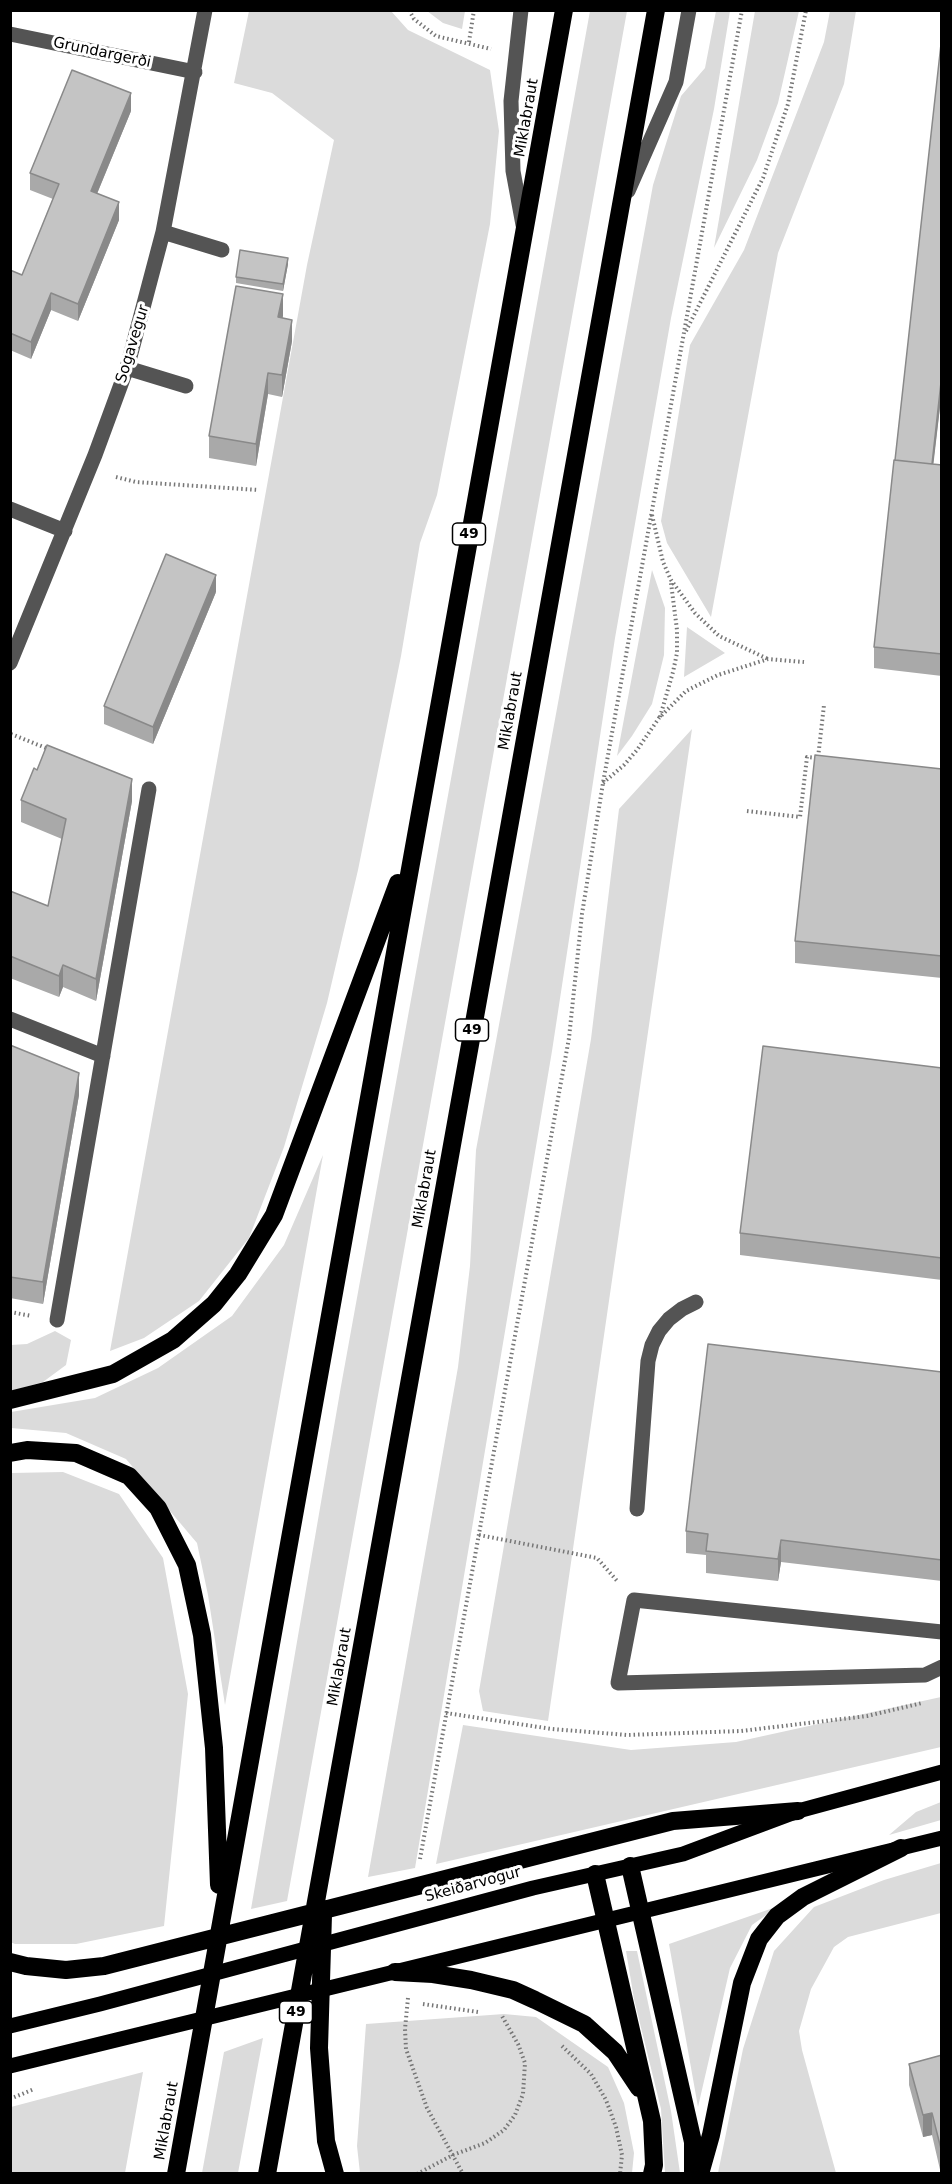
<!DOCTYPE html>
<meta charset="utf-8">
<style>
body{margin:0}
#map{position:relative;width:952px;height:2184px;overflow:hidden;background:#fff;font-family:"DejaVu Sans",sans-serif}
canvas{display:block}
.frame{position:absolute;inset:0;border:12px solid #000;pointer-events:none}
</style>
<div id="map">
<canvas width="952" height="2184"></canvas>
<div class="frame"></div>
</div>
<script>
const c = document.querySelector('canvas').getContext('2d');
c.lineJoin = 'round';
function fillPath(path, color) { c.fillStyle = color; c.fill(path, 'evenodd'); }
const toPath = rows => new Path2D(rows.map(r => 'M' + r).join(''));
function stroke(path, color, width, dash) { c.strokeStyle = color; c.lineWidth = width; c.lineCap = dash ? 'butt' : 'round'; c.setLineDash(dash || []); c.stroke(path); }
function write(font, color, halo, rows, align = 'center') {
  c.font = font + ' "DejaVu Sans",sans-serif'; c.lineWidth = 6; c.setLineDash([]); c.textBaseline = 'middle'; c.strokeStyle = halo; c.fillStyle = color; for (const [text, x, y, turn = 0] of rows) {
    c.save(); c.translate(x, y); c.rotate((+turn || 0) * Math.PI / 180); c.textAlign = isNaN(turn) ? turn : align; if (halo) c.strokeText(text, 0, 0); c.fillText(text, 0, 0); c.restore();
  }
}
fillPath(toPath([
 [249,11,391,11,408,30,490,70,499,131,490,224,437,495,420,543,401,656,358,870,327,1003,284,1147,249,1238,199,1301,144,1338,110,1351,307,265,334,140,272,93,234,83],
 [427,11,465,11,462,29,443,23],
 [590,11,627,11,287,1901,251,1909,341,1386],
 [716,11,730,11,714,109,671,318,615,638,552,1051,415,1868,368,1877,458,1367,470,1266,476,1150,653,185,681,96,705,68],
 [755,11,799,11,778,103,757,160,714,248],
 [830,11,856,11,844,84,778,253,711,617,667,543,661,521,690,345,744,250,824,42],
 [652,570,665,608,664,655,652,704,632,736,617,756],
 [687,627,725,653,684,677],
 [692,729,548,1721,483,1711,479,1691,591,1039,619,809],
 [323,1155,225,1705,208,1595,197,1543,126,1459,66,1433,11,1428,11,1412,95,1398,158,1368,232,1316,284,1245],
 [55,1331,71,1340,66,1365,43,1382,11,1391,11,1345,27,1344],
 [63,1472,119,1494,163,1558,188,1694,164,1926,76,1944,15,1944,10,1942,11,1473],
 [941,1697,941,1747,436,1864,463,1725,631,1750,736,1742],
 [941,1802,941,1820,889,1835,916,1812],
 [941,1863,941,1913,848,1937,834,1947,811,1989,799,2031,802,2050,836,2173,718,2173,743,2049,774,1951,814,1907,884,1880],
 [779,1906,752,1925,730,1968,698,2107,669,1944],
 [626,1951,637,1951,671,2111,680,2173,665,2173,661,2109,634,1999],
 [504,2014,536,2017,608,2067,624,2103,634,2153,632,2173,360,2173,357,2146,366,2024],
 [263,2038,238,2173,202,2173,224,2052],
 [143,2072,125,2173,11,2173,11,2107]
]), '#dbdbdb');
stroke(toPath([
 [409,10,414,19,436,36,491,49],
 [469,42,474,10],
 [686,331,763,178,788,104,806,10],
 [116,477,136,482,259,490],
 [652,515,663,562,671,580,695,613,719,636,768,659],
 [660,717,673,672,677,653,677,630,671,583],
 [11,734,51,750],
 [603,783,624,765,637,750,659,718,686,691,718,675,768,659,804,662],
 [747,811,800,817,807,757,818,758,824,705],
 [10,1312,32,1316],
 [479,1535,597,1558,618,1582],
 [446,1713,552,1729,627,1735,741,1731,867,1716,922,1703],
 [420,1859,569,1038,582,914,603,783,742,10],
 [408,1998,405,2029,406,2049,427,2108,463,2174],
 [423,2004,478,2012],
 [562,2046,591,2074,606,2100,616,2127,622,2155,620,2174],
 [10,2099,34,2089],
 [417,2174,453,2155,485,2143,504,2130,515,2115,523,2094,525,2063,518,2044,502,2016]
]), '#767676', 4, [1.5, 3]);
stroke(toPath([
 [521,10,511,101,513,171,523,225],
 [10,34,195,72],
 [628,191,676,82,689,10],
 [163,232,222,250],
 [127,368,186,386],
 [10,509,65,531],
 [10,663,95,455,127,368,163,232,205,10],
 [10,1019,103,1056],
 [57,1320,149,789],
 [637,1509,648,1361,652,1345,659,1331,669,1319,682,1309,696,1302],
 [942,1632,634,1600,618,1683,925,1675,942,1667]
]), '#545454', 15);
stroke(toPath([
 [10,2026,100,2004,533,1888,683,1854,798,1811,942,1772],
 [10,2066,942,1838]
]), '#000', 15);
stroke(toPath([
 [10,1400,113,1374,173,1340,214,1304,238,1274,274,1215,398,883],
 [10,1453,27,1450,76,1453,129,1476,158,1508,187,1565,202,1635,214,1748,219,1885],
 [630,1866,693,2142,693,2174],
 [595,1874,652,2121,654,2165,652,2174],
 [323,1915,319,2048,326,2141,335,2174],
 [10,1962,26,1966,66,1970,104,1966,673,1821,798,1811],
 [395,1972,433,1974,471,1980,513,1990,535,2000,584,2024,615,2052,639,2088],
 [176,2174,564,10],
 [267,2174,656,10],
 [700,2174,711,2135,742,1983,759,1939,777,1916,803,1897,901,1848]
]), '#000', 18);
fillPath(toPath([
 [942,45,942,390,933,464,942,465,942,676,874,668,874,647],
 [131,111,97,194,119,220,78,321,51,310,31,359,10,350,10,270,22,275,53,199,30,190,30,173],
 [288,264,283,291,236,283,236,277],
 [283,316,282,318,292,341,282,397,268,394,256,466,209,458,209,436],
 [216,592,153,744,104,724,104,706],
 [942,769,942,978,795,963,795,941],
 [21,800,132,801,96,1001,63,987,59,997,10,978,10,891,48,906,62,839,21,822],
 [10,1045,79,1095,43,1304,10,1298],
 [942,1068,942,1280,740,1255,740,1233],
 [942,1372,942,1581,781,1562,778,1581,706,1573,706,1555,686,1553,686,1531],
 [942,2055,942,2174,941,2174,932,2135,923,2137,909,2085,909,2064]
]), '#a9a9a9');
fillPath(toPath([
 [131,93,131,111,91,208,91,191],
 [119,202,119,220,78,321,78,304],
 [288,258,288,264,283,291,283,284],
 [51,293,51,310,31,359,31,342],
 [283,294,283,316,278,339,278,317],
 [292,320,292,341,282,397,282,375],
 [268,373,268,394,256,466,256,444],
 [942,373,942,390,931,485,931,468],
 [216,575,216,592,153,744,153,727],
 [132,779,132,801,96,1001,96,979],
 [63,965,63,987,59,997,59,976],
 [79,1073,79,1095,43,1304,43,1282],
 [781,1540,781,1562,778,1581,778,1559],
 [932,2113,932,2135,923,2137,923,2115]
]), '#898989');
const building = toPath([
 [941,44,942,45,942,373,932,464,895,460,941,44],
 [72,70,131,93,91,191,119,202,78,304,51,293,31,342,10,333,10,270,22,275,59,184,30,173,72,70],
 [240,250,288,258,283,284,236,277,240,250],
 [236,286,283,294,278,317,292,320,282,375,268,373,256,444,209,436,236,286],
 [894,460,942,465,942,654,874,647,894,460],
 [166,554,216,575,153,727,104,706,166,554],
 [47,745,132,779,96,979,63,965,59,976,10,956,10,891,48,906,66,819,21,800,34,768,37,770,47,745],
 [815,755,942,769,942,956,795,941,815,755],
 [10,1045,79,1073,43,1282,10,1277,10,1045],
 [763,1046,942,1068,942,1258,740,1233,763,1046],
 [708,1344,942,1372,942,1560,781,1540,778,1559,706,1551,708,1534,686,1531,708,1344],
 [942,2055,942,2153,932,2113,923,2115,909,2064,942,2055]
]);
fillPath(building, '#c4c4c4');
stroke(building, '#898989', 1.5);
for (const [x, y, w] of [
 [469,534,33],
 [472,1030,33],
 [296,2012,33]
]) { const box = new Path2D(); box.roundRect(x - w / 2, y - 11, w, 22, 4.5); c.fillStyle = '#fff'; c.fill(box); stroke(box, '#000', 1.5); }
write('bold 14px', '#000', null, [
 ["49",469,534],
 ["49",472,1030],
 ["49",296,2012]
]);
write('15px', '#000', '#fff', [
 ["Grundargerði",102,53,12],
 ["Miklabraut",527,118,-80],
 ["Sogavegur",133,344,-73],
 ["Miklabraut",511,711,-80],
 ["Miklabraut",425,1189,-80],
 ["Miklabraut",340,1667,-80],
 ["Skeiðarvogur",473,1885,-15],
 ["Miklabraut",167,2121,-80]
]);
</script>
